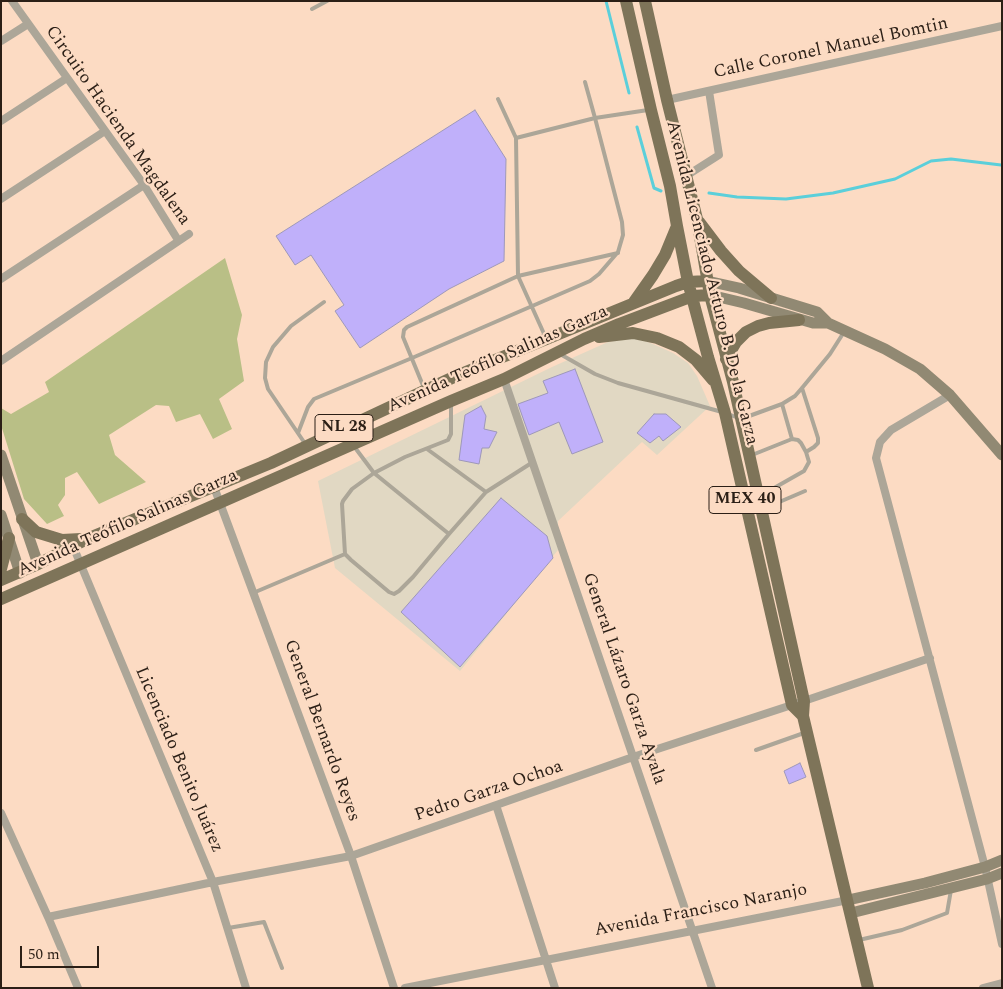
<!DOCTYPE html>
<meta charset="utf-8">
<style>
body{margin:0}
#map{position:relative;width:1003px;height:989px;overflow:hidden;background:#fcdbc3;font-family:Spectral,serif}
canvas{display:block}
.frame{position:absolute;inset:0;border:2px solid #2b1f16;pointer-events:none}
.scale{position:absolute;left:20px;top:946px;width:79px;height:22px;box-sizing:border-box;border:2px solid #2b1f16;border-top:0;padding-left:6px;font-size:15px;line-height:18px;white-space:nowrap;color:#2b1f16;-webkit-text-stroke:4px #fcdbc3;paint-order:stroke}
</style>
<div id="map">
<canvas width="1003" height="989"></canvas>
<div class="frame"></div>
<div class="scale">50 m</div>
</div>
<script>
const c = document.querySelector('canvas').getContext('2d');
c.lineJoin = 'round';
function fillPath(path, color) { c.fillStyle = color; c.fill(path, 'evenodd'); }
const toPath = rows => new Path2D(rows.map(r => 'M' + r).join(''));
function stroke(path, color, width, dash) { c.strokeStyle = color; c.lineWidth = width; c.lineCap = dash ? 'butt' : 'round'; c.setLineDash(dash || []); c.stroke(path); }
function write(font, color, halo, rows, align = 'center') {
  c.font = font + ' Spectral,serif'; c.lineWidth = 4.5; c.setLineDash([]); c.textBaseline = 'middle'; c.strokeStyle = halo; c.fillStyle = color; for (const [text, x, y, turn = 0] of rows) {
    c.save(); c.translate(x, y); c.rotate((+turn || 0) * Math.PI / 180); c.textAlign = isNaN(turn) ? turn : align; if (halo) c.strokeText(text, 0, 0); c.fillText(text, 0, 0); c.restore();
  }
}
fillPath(toPath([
 [635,337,653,344,673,353,688,363,697,376,710,406,657,455,642,442,558,521,558,550,460,671,335,568,318,481,552,367,608,342]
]), '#e1d8c3');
fillPath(toPath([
 [225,258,242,315,237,339,244,381,219,399,232,429,213,439,200,414,176,422,169,406,156,405,109,435,115,455,146,482,99,504,77,472,65,478,65,495,58,505,64,516,47,524,24,499,1,425,1,408,11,414,49,392,45,382]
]), '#b9bf86');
stroke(toPath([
 [606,1,629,93],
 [637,127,654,188,661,191],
 [709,193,737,197,786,199,833,193,895,179,931,161,951,159,1001,165]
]), '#5bcfda', 3);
const building = toPath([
 [475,110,506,159,504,261,449,289,360,348,335,311,344,305,311,255,295,265,276,236,475,110],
 [575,369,603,442,572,454,559,422,529,435,518,404,548,393,543,381,575,369],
 [481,406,486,416,484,429,497,432,489,448,482,448,479,464,459,460,465,415,481,406],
 [654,414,666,414,681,427,663,441,659,436,650,443,637,433,654,414],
 [501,498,547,536,553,558,460,667,401,612,501,498],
 [800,763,806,777,789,784,784,771,800,763]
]);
fillPath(building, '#c0b0fa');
stroke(building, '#9e98b9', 1);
stroke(toPath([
 [312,9,327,1],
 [498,99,516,138,518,276,545,336],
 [516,138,595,118,648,110],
 [560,354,595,374,618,383,722,412],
 [424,388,403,337,404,330,407,327,518,276,618,253],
 [802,388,818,438,818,443,814,447,806,452],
 [728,414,741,419,782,404,795,396,802,388,830,354,844,332],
 [298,433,308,407,314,399,412,358,590,281,599,274,618,252,623,235,622,222,595,118,585,82],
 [306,445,268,389,265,378,266,362,273,347,291,326,324,302],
 [353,445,374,473,449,534,413,577,399,591,394,594,389,592,351,560,345,554,342,504,343,501,352,489,374,473,405,457,448,440,451,434,451,403],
 [427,449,486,492,449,534],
 [752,455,792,439],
 [486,492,533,462],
 [760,496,804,471,809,462,806,452,801,443,798,440,792,439,782,404],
 [763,509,805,491],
 [253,593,345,554],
 [756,750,804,733],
 [228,928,264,922,282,968],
 [859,940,902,930,947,913,951,890]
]), '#aca698', 4);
stroke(toPath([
 [12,1,144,185,178,240],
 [1,41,28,24],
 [667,100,1002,26],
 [1,121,67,78],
 [686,176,719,155,709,91],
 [1,199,105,131],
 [1,279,144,185],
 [1,361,189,234],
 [504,379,712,988],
 [950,395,891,430,880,442,876,458,985,867,1002,944],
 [214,487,351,856,394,988],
 [73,546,213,882,246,988],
 [496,805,555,988],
 [1,813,48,917,78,988],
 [48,917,213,882,351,856,633,757,804,701,930,658],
 [405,988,848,900],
 [983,988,1002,983]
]), '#aca698', 8);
stroke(toPath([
 [707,281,739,288,817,312,828,323,885,349,920,369,950,395,1002,455],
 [710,295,744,303,813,323,828,323],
 [1,455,38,564],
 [1,515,20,573],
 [848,900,925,883,985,867,1002,860],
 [851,913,987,879,1002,873]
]), '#918973', 11);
stroke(toPath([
 [626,1,651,110,670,186,677,226,688,282,708,357,725,413,792,705,803,716],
 [645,1,667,100,697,219,710,295,733,382,804,701,803,716,868,988],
 [699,222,721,251,739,271,771,298],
 [634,302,653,275,665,255,677,226],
 [599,337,633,333,657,338,679,347,696,360,713,380],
 [726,359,736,342,746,332,758,326,769,323,799,320],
 [22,519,36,532,62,540,81,539],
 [1,569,9,538],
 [1,580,38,564,89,538,271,463,456,376,676,286,688,282,707,281],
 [1,599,451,401,504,379,584,339,619,324,693,296,710,295]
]), '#7e7459', 12);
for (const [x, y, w] of [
 [344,428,58],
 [745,500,72]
]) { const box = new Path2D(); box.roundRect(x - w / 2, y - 13.5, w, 27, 4); c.fillStyle = '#fcdbc3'; c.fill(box); stroke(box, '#2b1f16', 1); }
write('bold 16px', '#2b1f16', null, [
 ["NL 28",344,428],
 ["MEX 40",745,500]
]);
write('18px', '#2b1f16', '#fcdbc3', [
 ["Calle Coronel Manuel Bomtin",831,49,-12],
 ["Circuito Hacienda Magdalena",117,126,55],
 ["Avenida Licenciado Arturo B. De la Garza",711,283,76],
 ["Avenida Teófilo Salinas Garza",498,360,-24],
 ["Avenida Teófilo Salinas Garza",128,524,-24],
 ["General Lázaro Garza Ayala",623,679,71],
 ["General Bernardo Reyes",321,731,70],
 ["Licenciado Benito Juárez",178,760,67],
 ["Pedro Garza Ochoa",489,792,-19],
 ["Avenida Francisco Naranjo",701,911,-11]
]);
</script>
